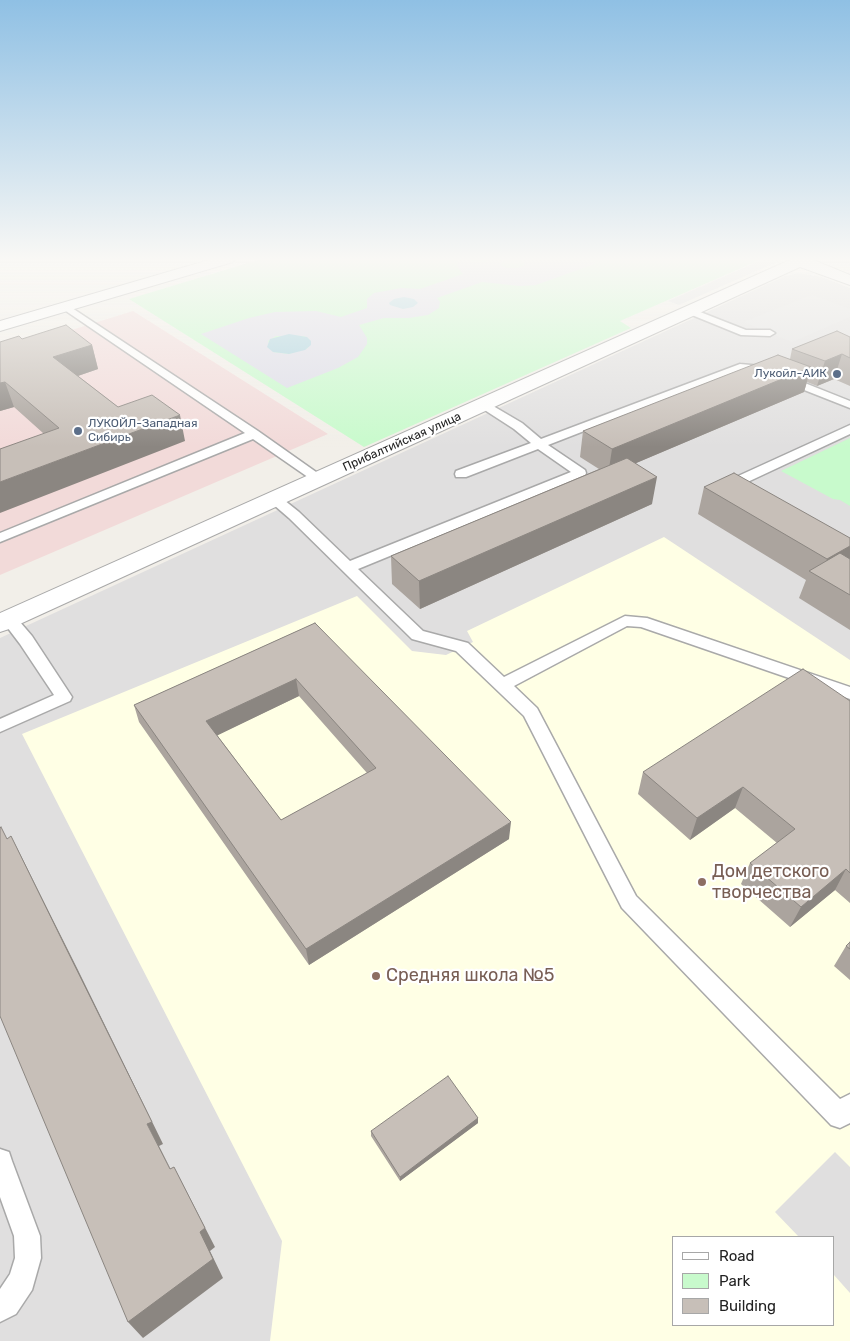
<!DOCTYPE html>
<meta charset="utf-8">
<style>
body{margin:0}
#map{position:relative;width:850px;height:1341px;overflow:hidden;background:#f2efe9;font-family:Rubik,sans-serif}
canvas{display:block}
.legend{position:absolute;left:672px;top:1236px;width:162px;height:90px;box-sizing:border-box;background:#fff;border:1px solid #a7a7a7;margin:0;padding:6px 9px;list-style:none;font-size:15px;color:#222}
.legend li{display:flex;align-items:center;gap:10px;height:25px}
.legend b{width:25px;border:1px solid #a7a7a7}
</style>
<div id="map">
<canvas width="850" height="1341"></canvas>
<ul class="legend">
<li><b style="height:6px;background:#fff"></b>Road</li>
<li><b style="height:14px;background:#c8facc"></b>Park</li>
<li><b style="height:14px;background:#c7bfb8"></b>Building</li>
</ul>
</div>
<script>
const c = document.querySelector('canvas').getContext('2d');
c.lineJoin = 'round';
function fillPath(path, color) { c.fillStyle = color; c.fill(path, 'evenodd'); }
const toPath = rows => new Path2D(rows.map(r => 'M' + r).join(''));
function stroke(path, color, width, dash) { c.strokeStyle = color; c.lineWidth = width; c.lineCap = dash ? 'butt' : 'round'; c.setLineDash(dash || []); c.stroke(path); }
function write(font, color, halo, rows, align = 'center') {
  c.font = font + ' Rubik,sans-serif'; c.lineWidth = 4.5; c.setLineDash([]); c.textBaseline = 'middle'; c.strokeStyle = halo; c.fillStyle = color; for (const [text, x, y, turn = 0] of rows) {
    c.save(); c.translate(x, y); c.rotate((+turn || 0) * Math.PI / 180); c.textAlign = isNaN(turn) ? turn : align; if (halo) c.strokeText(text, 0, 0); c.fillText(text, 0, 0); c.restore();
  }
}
fillPath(toPath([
 [799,273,822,277,850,288,850,1341,0,1341,0,638,785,276],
 [674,1237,834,1237,834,1325,674,1325]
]), '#e0dfdf');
fillPath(toPath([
 [133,311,328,434,0,575,0,352]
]), '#f2dad9');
fillPath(toPath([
 [664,537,850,660,850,1167,835,1152,775,1212,799,1237,674,1237,674,1325,834,1325,834,1275,850,1293,850,1341,270,1341,282,1241,22,734,357,596,412,651,446,655,473,642,467,631]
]), '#ffffe5');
fillPath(toPath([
 [261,259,762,259,620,321,631,328,364,447,129,299],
 [850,438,850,506,840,500,833,499,781,471]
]), '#c8facc');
fillPath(toPath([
 [764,259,784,259,679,305,668,301],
 [812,295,850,309,850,317,792,342,744,322]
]), '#e2e2e2');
fillPath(toPath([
 [458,259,473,259,472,261,487,262,488,259,505,259,500,265,507,268,518,268,525,265,522,260,519,259,586,259,597,263,536,285,520,286,482,282,437,298,440,302,439,308,428,315,409,318,384,318,359,325,367,338,367,344,358,357,338,368,287,388,201,334,249,318,275,312,316,311,341,317,367,308,367,299,374,293,401,288,420,289,463,274,457,266],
 [276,336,304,336,309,339,308,348,289,354,273,352,268,341]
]), '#dddde8');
fillPath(toPath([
 [404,297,414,299,418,303,413,307,403,309,390,305,389,303,394,299],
 [289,334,307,337,311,341,311,345,305,350,289,354,273,352,267,347,270,339]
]), '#aad3df');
const service = toPath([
 [66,304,258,431,326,479,320,483,315,482,253,439,0,542,0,533,245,433,63,309,61,307,66,304],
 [690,308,746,330,770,330,775,333,770,336,741,335,687,313,685,311,690,308],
 [740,364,762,366,850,401,850,408,756,371,741,370,548,445,585,470,586,473,585,476,358,569,423,631,468,643,504,677,625,616,647,618,850,687,850,699,641,627,627,626,514,686,537,708,636,896,840,1099,850,1094,850,1123,840,1128,831,1125,622,908,524,716,456,651,412,639,289,518,267,499,274,495,279,496,299,512,350,561,571,472,538,449,466,477,456,477,455,474,456,471,531,443,514,429,480,407,478,405,480,403,488,403,522,423,541,439,740,364],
 [850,425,850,434,739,486,740,488,739,491,729,491,724,485,725,482,850,425],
 [9,614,14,615,32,636,72,697,70,701,0,732,0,719,54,695,20,644,1,619,4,615,9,614],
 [0,1149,9,1152,12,1161,40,1236,41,1258,32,1290,16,1314,0,1322,0,1289,10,1274,15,1258,14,1236,0,1197,0,1149]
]);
const minor = toPath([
 [212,259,236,259,233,262,0,331,0,321,212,259]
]);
const tertiary = toPath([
 [792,259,811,259,850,275,850,285,800,267,9,629,0,632,0,613,792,259]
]);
stroke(service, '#a9a9a9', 3);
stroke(minor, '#a9a9a9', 2);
stroke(tertiary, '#a9a9a9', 2);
fillPath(service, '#fff');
fillPath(minor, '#fff');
fillPath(tertiary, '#fff');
fillPath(toPath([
 [850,337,850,386,834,379,817,386,807,382,804,392,636,463,652,504,420,609,392,584,391,556,599,469,580,457,583,431,790,359,792,349],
 [22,339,92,345,98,369,78,376,118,407,185,441,43,433,14,407,0,411,0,342],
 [704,487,850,538,850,630,799,598,806,580,698,514],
 [315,623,509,839,309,965,139,722,134,705],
 [299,696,367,773,281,820,217,735],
 [850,701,850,903,835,890,790,927,741,884,750,863,777,843,735,808,690,840,638,794,643,772],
 [850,942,850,980,834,966,846,946],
 [478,1118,478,1123,400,1181,371,1136,371,1131]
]), '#aba49e');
fillPath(toPath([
 [92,345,98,369,60,382,53,357],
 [842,354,834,379,817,386,825,361],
 [811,367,804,392,608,475,612,449],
 [5,382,14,407,0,411,0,383],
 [180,415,185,441,0,513,0,482],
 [657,477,652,504,420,609,419,581],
 [850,546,850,560,820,578,827,559],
 [296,679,299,696,210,739,206,721],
 [743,787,735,808,690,840,697,818],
 [511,822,509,839,309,965,306,949],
 [11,836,78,970,163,1144,159,1146,181,1190,147,1124],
 [846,869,835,890,790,927,801,907],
 [478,1118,478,1123,400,1181,400,1177],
 [174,1167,215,1247,210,1251,223,1278,143,1338,128,1322,200,1232]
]), '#8b8681');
const building = toPath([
 [66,325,92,345,53,357,118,407,152,395,180,415,0,482,0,449,59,428,5,382,0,383,0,342,19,336,22,339,66,325],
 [837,331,850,337,850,358,842,354,825,361,792,349,837,331],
 [778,355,811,367,612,449,583,431,778,355],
 [627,458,657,477,419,581,391,556,627,458],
 [734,473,850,538,850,546,827,559,704,487,734,473],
 [840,553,850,559,850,595,809,571,840,553],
 [315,623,511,822,306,949,134,705,315,623],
 [296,679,376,768,281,820,206,721,296,679],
 [803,669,850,701,850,873,846,869,801,907,750,863,795,829,743,787,697,818,643,772,803,669],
 [1,827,7,839,11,836,64,944,152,1122,147,1124,170,1169,174,1167,205,1228,200,1232,213,1259,128,1322,0,1016,0,828,1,827],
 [850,942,850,949,846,946,850,942],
 [448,1076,478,1118,400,1177,371,1131,448,1076]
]);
fillPath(building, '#c7bfb8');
stroke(building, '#8b8681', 1);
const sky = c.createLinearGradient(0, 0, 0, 447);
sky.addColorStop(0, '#8fc0e4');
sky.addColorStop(0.58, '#f9f8f5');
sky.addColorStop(1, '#f9f8f500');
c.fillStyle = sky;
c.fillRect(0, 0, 850, 447);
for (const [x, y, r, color] of [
 [837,374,5,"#5c6f8a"],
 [78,431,5,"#5c6f8a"],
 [702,882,5,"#8d6e63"],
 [376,976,5,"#8d6e63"]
]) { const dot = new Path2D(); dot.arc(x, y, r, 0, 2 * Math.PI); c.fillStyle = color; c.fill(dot); stroke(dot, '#fff', 2); }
write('12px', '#4e5e75', '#fff', [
 ["Лукойл-АИК",827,374],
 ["ЛУКОЙЛ-Западная",88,424,"left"],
 ["Сибирь",88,438,"left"]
], 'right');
write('12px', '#222', '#fff', [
 ["Прибалтийская улица",402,442,-24]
]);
write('18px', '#785e54', '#fff', [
 ["Дом детского",712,872],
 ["творчества",712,893],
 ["Средняя школа №5",386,976]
], 'left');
</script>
